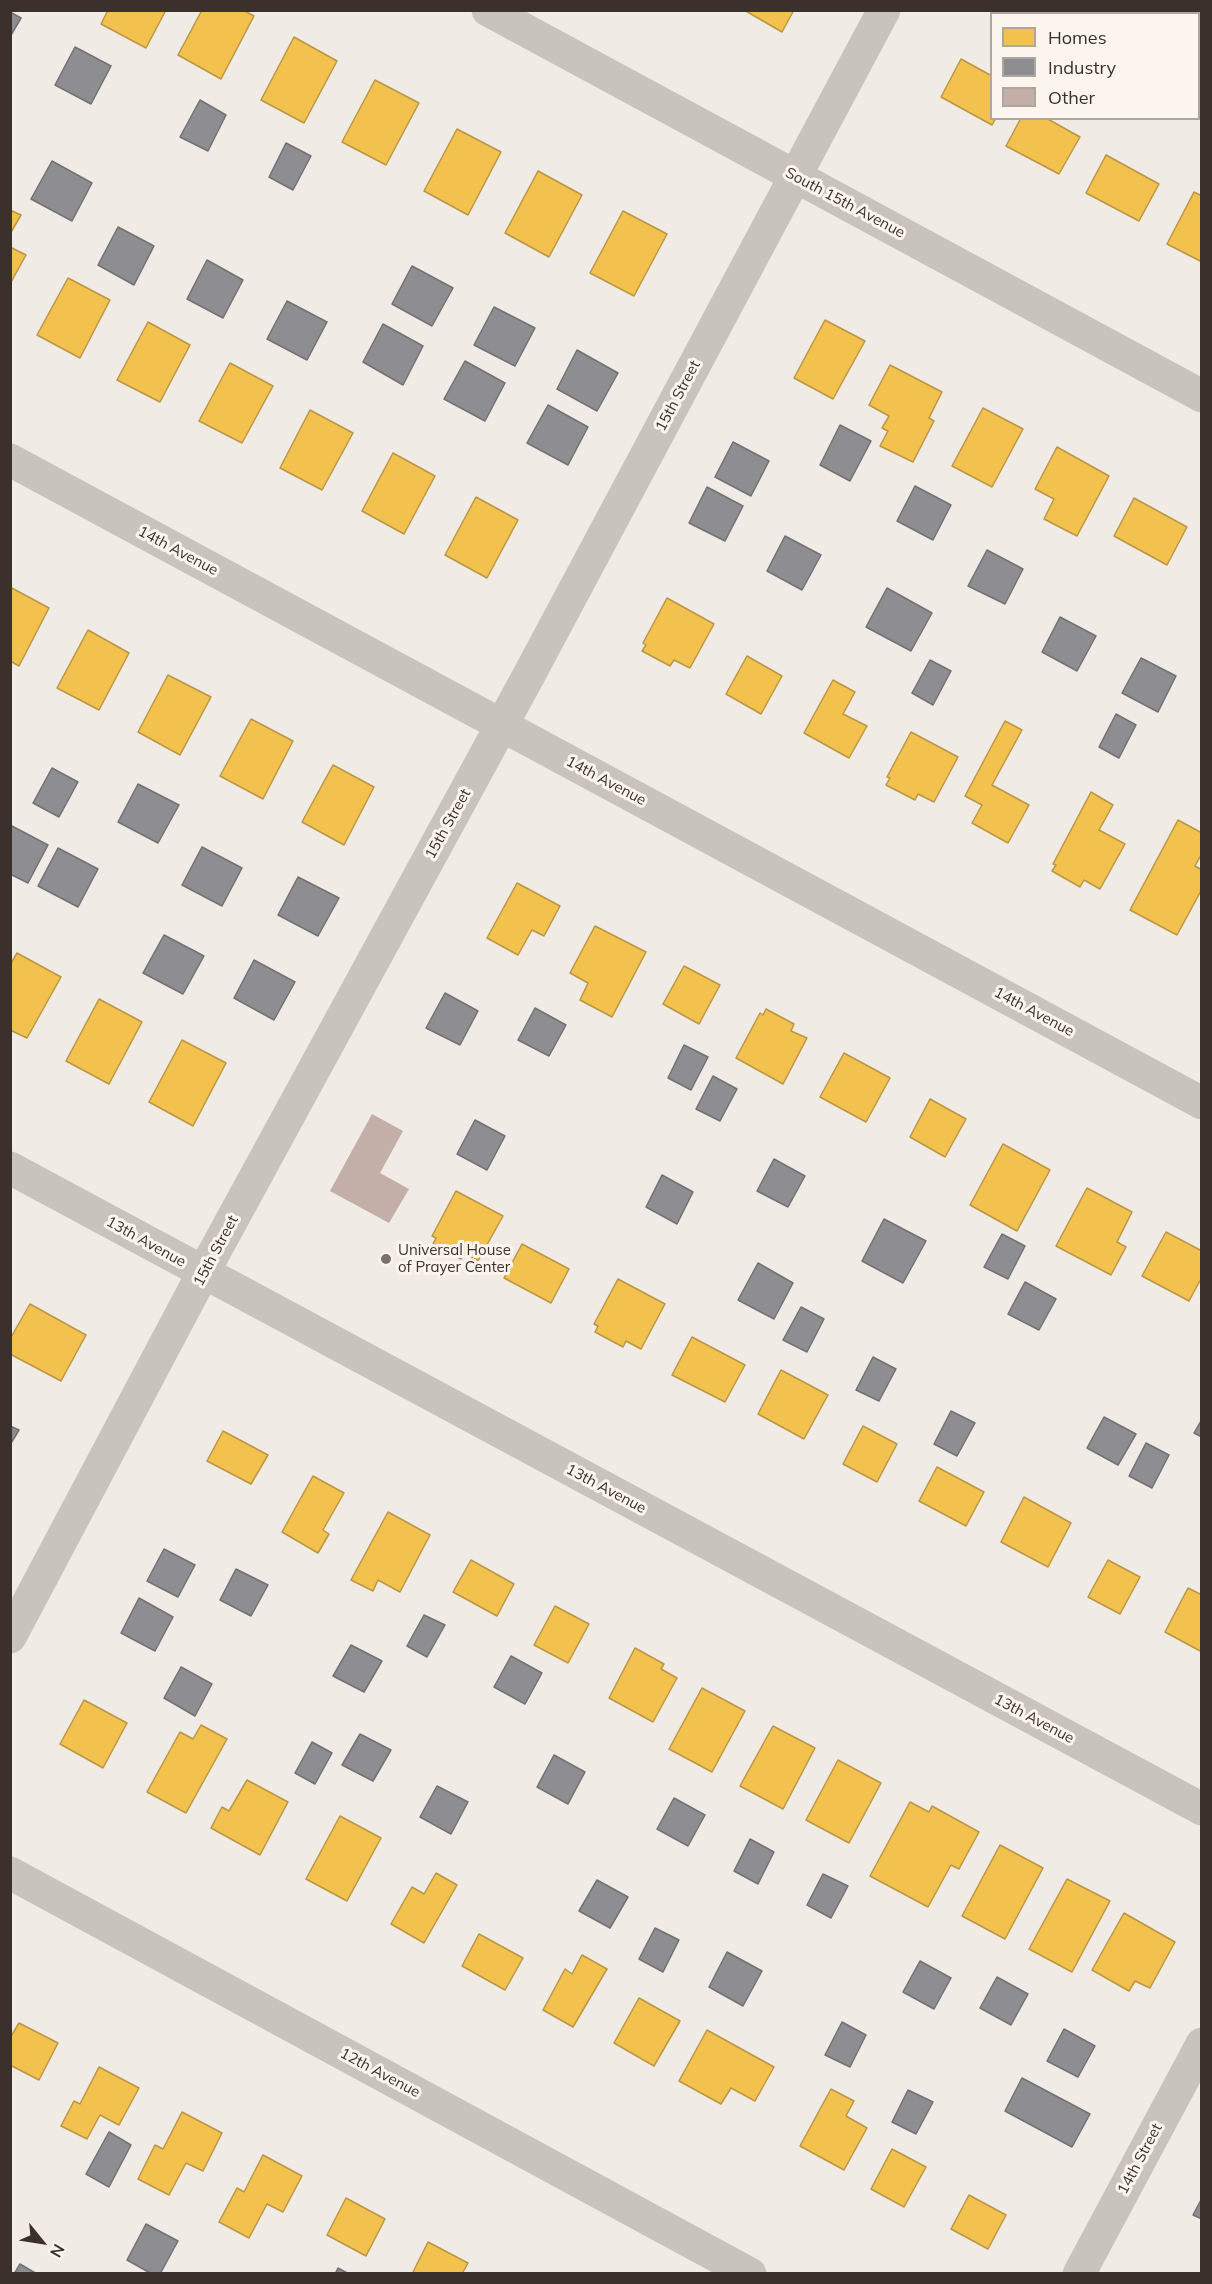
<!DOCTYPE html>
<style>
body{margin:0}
#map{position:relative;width:1212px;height:2284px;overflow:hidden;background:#f0ebe5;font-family:Mulish,sans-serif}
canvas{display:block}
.frame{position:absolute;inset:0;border:12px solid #3b302b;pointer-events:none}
.legend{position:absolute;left:990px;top:12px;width:210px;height:108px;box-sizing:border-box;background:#fbf5ee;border:2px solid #aea6a0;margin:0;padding:8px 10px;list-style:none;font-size:18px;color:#3b302b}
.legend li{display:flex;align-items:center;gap:12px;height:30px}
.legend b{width:30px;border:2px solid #aea6a0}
.north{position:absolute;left:12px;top:2212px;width:60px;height:60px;-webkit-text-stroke:4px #fbf5ee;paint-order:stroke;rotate:120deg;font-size:16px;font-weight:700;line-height:24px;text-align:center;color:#3b302b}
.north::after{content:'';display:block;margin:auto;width:21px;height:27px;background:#3b302b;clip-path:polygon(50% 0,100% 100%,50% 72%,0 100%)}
</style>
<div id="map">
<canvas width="1212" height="2284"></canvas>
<div class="frame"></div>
<ul class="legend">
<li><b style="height:16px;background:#f2c14e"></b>Homes</li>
<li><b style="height:16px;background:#8d8d92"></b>Industry</li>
<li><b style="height:16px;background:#c3afa7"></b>Other</li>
</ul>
<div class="north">N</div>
</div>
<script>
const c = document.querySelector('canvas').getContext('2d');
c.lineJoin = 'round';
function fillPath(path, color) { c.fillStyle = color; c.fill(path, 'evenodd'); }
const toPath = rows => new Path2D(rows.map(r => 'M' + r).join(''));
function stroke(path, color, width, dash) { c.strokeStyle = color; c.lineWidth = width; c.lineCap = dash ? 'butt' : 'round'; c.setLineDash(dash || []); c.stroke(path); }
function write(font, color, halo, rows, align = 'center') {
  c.font = font + ' Mulish,sans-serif'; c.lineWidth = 6; c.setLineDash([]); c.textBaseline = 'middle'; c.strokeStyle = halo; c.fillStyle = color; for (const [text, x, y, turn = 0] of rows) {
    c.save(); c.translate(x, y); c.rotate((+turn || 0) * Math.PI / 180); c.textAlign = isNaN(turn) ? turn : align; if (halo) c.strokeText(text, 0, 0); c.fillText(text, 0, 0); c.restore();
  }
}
const homes = toPath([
 [108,10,166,10,146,48,101,24,108,10],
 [202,10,243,10,254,16,221,79,178,55,202,10],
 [744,10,794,10,782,32,744,10],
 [294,37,337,61,304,123,261,100,294,37],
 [961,59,992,76,992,118,996,118,992,125,941,97,961,59],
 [375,80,419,103,386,165,342,142,375,80],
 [1021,118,1046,118,1080,137,1059,174,1006,146,1021,118],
 [457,129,501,152,468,215,424,191,457,129],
 [1106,155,1159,184,1139,221,1086,193,1106,155],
 [538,171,582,195,549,257,505,233,538,171],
 [1194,192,1202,196,1202,262,1167,244,1194,192],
 [10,210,21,215,10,234,10,210],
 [623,211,667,234,634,296,590,273,623,211],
 [10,247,26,255,10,284,10,247],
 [68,278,110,300,80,358,37,335,68,278],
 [825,320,865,341,833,399,794,378,825,320],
 [148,322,190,345,160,402,117,380,148,322],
 [230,363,273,386,242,443,199,421,230,363],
 [890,365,942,392,929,418,934,421,913,462,880,446,888,431,882,428,889,416,869,405,890,365],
 [983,408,1023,429,992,487,952,466,983,408],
 [310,410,353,433,322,490,280,468,310,410],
 [1057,447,1109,476,1077,536,1044,519,1054,499,1035,489,1057,447],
 [393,453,435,476,404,534,362,511,393,453],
 [476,497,518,520,487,578,445,555,476,497],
 [1134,498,1187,527,1167,565,1114,536,1134,498],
 [10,587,49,608,19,666,10,661,10,587],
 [667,598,714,624,690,668,674,660,670,666,642,651,646,645,643,643,667,598],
 [88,630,129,653,99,710,57,688,88,630],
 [747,656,782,676,761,714,726,694,747,656],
 [168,675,211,697,180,755,138,732,168,675],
 [833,680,855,692,843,714,867,726,849,758,804,733,833,680],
 [251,719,293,741,263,799,220,776,251,719],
 [1005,721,1022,730,992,785,1029,805,1008,843,972,823,982,805,965,796,1005,721],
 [911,732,958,757,934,802,918,794,915,800,886,785,890,778,887,777,911,732],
 [333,765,374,787,344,845,302,822,333,765],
 [1091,792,1113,805,1099,830,1125,844,1100,889,1084,880,1080,887,1052,871,1056,865,1053,864,1091,792],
 [1178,820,1202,833,1202,853,1195,866,1202,870,1202,889,1177,935,1130,910,1178,820],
 [517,883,560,906,544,936,532,930,518,955,487,938,517,883],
 [595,926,646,952,612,1017,580,1000,588,983,570,973,595,926],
 [17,953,61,977,27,1038,10,1030,10,965,17,953],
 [684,966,720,985,699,1024,663,1004,684,966],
 [99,999,142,1022,109,1084,66,1061,99,999],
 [766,1009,794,1024,791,1031,807,1038,783,1084,736,1058,760,1013,763,1015,766,1009],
 [182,1040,226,1063,193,1126,149,1102,182,1040],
 [844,1053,890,1078,866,1122,820,1097,844,1053],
 [930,1099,966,1119,945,1157,910,1137,930,1099],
 [1003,1144,1050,1170,1017,1231,970,1205,1003,1144],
 [1087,1188,1132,1212,1117,1242,1126,1247,1111,1275,1056,1246,1087,1188],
 [456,1191,503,1216,478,1261,464,1253,461,1259,433,1244,436,1238,432,1236,456,1191],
 [1166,1232,1202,1251,1202,1277,1189,1301,1142,1276,1166,1232],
 [522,1244,569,1269,551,1303,504,1278,522,1244],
 [618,1279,665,1304,641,1349,626,1341,623,1347,595,1332,598,1326,594,1324,618,1279],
 [30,1304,86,1335,61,1381,10,1354,10,1339,30,1304],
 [692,1337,745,1365,725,1402,672,1375,692,1337],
 [781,1370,828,1395,804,1439,758,1414,781,1370],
 [863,1426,897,1444,877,1482,843,1464,863,1426],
 [223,1431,268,1455,251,1484,207,1461,223,1431],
 [937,1467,984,1492,966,1526,919,1501,937,1467],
 [313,1476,344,1493,323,1530,329,1534,318,1553,282,1532,313,1476],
 [1024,1497,1071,1523,1048,1567,1001,1542,1024,1497],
 [388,1512,430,1535,400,1592,378,1580,373,1591,351,1580,388,1512],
 [471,1560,514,1584,497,1616,453,1592,471,1560],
 [1108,1560,1140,1577,1120,1614,1088,1597,1108,1560],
 [1188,1588,1202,1595,1202,1652,1165,1632,1188,1588],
 [555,1606,589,1624,568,1663,534,1645,555,1606],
 [635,1648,664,1664,661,1669,677,1678,653,1722,609,1698,635,1648],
 [702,1688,745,1711,712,1772,669,1749,702,1688],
 [84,1700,127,1723,103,1768,60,1744,84,1700],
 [201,1725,227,1739,186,1813,147,1792,180,1732,193,1739,201,1725],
 [773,1726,815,1748,783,1809,740,1786,773,1726],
 [838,1760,881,1783,849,1843,806,1820,838,1760],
 [247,1780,288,1802,260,1855,211,1828,222,1807,229,1811,247,1780],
 [910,1802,929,1812,932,1806,979,1832,959,1869,951,1865,928,1907,870,1876,910,1802],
 [340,1816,381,1838,347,1901,306,1879,340,1816],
 [1000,1845,1043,1868,1005,1939,962,1916,1000,1845],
 [436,1873,457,1885,424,1943,391,1924,412,1887,424,1894,436,1873],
 [1067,1879,1110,1901,1072,1972,1029,1949,1067,1879],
 [1124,1913,1175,1942,1150,1988,1135,1981,1129,1991,1092,1970,1124,1913],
 [479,1934,523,1958,505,1990,462,1966,479,1934],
 [582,1955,607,1969,573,2027,543,2010,565,1969,572,1974,582,1955],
 [639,1998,680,2021,654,2066,614,2043,639,1998],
 [19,2023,58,2043,39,2080,10,2065,10,2038,19,2023],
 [707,2030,774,2067,755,2101,731,2088,721,2104,679,2081,707,2030],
 [99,2067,139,2088,119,2125,100,2115,87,2139,61,2126,74,2101,80,2104,99,2067],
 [831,2089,854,2101,846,2116,867,2128,844,2170,800,2146,831,2089],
 [182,2112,222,2133,203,2171,186,2163,169,2195,138,2179,155,2145,163,2149,182,2112],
 [892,2149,926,2167,904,2207,871,2189,892,2149],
 [263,2155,302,2176,283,2212,267,2204,249,2238,219,2222,237,2188,244,2192,263,2155],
 [969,2195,1006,2215,988,2249,951,2229,969,2195],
 [346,2198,385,2219,366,2256,327,2235,346,2198],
 [428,2242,468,2263,462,2274,412,2274,428,2242]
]);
fillPath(homes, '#f2c14e');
stroke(homes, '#bb9644', 1.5);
const industry = toPath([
 [10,12,21,18,10,37,10,12],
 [75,47,111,66,91,104,55,85,75,47],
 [200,100,226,115,208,151,180,137,200,100],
 [286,143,311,156,293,190,269,177,286,143],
 [52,161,92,183,72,221,31,199,52,161],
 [118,227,154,246,134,285,98,265,118,227],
 [207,260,243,280,223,318,187,299,207,260],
 [412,266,453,288,432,326,392,304,412,266],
 [287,301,327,322,307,360,267,339,287,301],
 [494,307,535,328,515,366,474,345,494,307],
 [383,324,423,346,403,385,363,362,383,324],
 [577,350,618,373,597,411,557,389,577,350],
 [465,361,505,383,485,421,444,399,465,361],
 [548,405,588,427,568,465,527,443,548,405],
 [840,425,871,441,850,481,820,465,840,425],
 [733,442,769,461,751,496,715,477,733,442],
 [915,486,951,505,933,540,897,521,915,486],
 [707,487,743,506,725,541,689,523,707,487],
 [785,536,821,555,802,590,767,571,785,536],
 [987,550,1023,569,1005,604,968,586,987,550],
 [887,588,932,613,911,651,866,627,887,588],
 [1060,617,1096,636,1077,671,1042,652,1060,617],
 [1141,658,1176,676,1158,712,1122,693,1141,658],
 [930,660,951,671,933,705,912,693,930,660],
 [1116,714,1136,725,1119,758,1099,747,1116,714],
 [52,768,78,782,59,817,33,803,52,768],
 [138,784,179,805,158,843,118,822,138,784],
 [10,825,48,845,28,883,10,874,10,825],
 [202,847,242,868,222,906,182,885,202,847],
 [58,848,98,869,78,907,38,886,58,848],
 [298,877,339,898,318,936,278,915,298,877],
 [164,935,204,956,183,994,143,973,164,935],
 [254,960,295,982,274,1020,234,998,254,960],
 [445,993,478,1011,460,1045,426,1028,445,993],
 [535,1008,566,1025,549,1056,518,1040,535,1008],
 [684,1045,708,1057,691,1090,668,1078,684,1045],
 [713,1076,737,1089,720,1121,696,1109,713,1076],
 [475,1120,505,1136,487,1170,457,1154,475,1120],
 [774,1159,805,1176,788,1207,757,1191,774,1159],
 [662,1175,693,1192,677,1224,646,1207,662,1175],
 [884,1219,926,1241,903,1283,862,1261,884,1219],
 [1002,1234,1025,1246,1008,1279,984,1267,1002,1234],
 [758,1263,793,1283,774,1319,738,1300,758,1263],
 [1025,1282,1056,1299,1039,1330,1008,1314,1025,1282],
 [801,1307,824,1319,807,1352,783,1340,801,1307],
 [873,1357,896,1369,879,1401,856,1390,873,1357],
 [951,1411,975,1423,957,1456,934,1444,951,1411],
 [1104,1417,1136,1434,1118,1465,1087,1448,1104,1417],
 [1202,1419,1202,1437,1194,1433,1202,1419],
 [10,1426,19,1430,10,1445,10,1426],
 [1146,1443,1169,1455,1152,1488,1129,1476,1146,1443],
 [164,1549,195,1565,178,1597,147,1581,164,1549],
 [236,1569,268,1585,251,1616,220,1600,236,1569],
 [139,1598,173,1617,155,1651,121,1633,139,1598],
 [424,1615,445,1625,427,1657,407,1646,424,1615],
 [351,1645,382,1661,364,1692,333,1676,351,1645],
 [511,1656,542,1673,525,1704,494,1687,511,1656],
 [181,1667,212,1684,195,1716,164,1698,181,1667],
 [360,1734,391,1750,373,1781,342,1765,360,1734],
 [312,1742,332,1753,315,1784,295,1773,312,1742],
 [554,1755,585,1772,568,1804,537,1787,554,1755],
 [437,1786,468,1802,451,1834,420,1817,437,1786],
 [674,1798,705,1815,688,1846,657,1829,674,1798],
 [750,1839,774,1852,758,1884,734,1871,750,1839],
 [823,1874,848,1886,831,1918,807,1905,823,1874],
 [597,1880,628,1897,610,1928,579,1911,597,1880],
 [655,1928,679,1940,663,1972,639,1959,655,1928],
 [727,1952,762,1971,743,2006,709,1987,727,1952],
 [920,1961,951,1978,934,2009,903,1992,920,1961],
 [997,1977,1028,1994,1011,2025,980,2008,997,1977],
 [842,2022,866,2035,850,2067,825,2055,842,2022],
 [1064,2029,1095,2046,1078,2077,1047,2061,1064,2029],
 [1022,2078,1090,2114,1072,2147,1005,2111,1022,2078],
 [908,2090,933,2102,916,2134,892,2122,908,2090],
 [109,2132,131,2145,109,2187,86,2174,109,2132],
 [1202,2198,1202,2219,1193,2215,1202,2198],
 [146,2224,178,2241,160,2274,152,2274,127,2260,146,2224],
 [20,2264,37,2274,14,2274,20,2264],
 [338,2268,349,2274,335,2274,338,2268]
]);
fillPath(industry, '#8d8d92');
stroke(industry, '#747173', 1.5);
fillPath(toPath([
 [372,1114,403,1131,380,1173,409,1189,389,1223,330,1191]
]), '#c3afa7');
stroke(toPath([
 [488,10,1202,396],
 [10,460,1202,1103],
 [10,1168,1202,1809],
 [10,1637,203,1273,529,675,884,10],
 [10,1873,750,2274],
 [1079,2274,1202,2044]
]), '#c9c3be', 33);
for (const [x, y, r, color] of [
 [386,1259,6,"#7a716c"]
]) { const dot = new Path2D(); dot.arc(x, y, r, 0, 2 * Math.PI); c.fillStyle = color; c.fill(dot); stroke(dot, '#fbf5ee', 2); }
write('15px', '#3b302b', '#fbf5ee', [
 ["South 15th Avenue",845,203,28],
 ["15th Street",678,396,-62],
 ["14th Avenue",178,551,28],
 ["14th Avenue",606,781,28],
 ["15th Street",448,824,-61],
 ["14th Avenue",1034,1012,28],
 ["13th Avenue",146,1242,29],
 ["15th Street",216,1251,-62],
 ["13th Avenue",606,1489,28],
 ["13th Avenue",1034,1719,28],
 ["12th Avenue",380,2073,28],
 ["14th Street",1140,2159,-62]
]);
write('15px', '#3b302b', '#fbf5ee', [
 ["Universal House",398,1250],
 ["of Prayer Center",398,1267]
], 'left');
</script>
